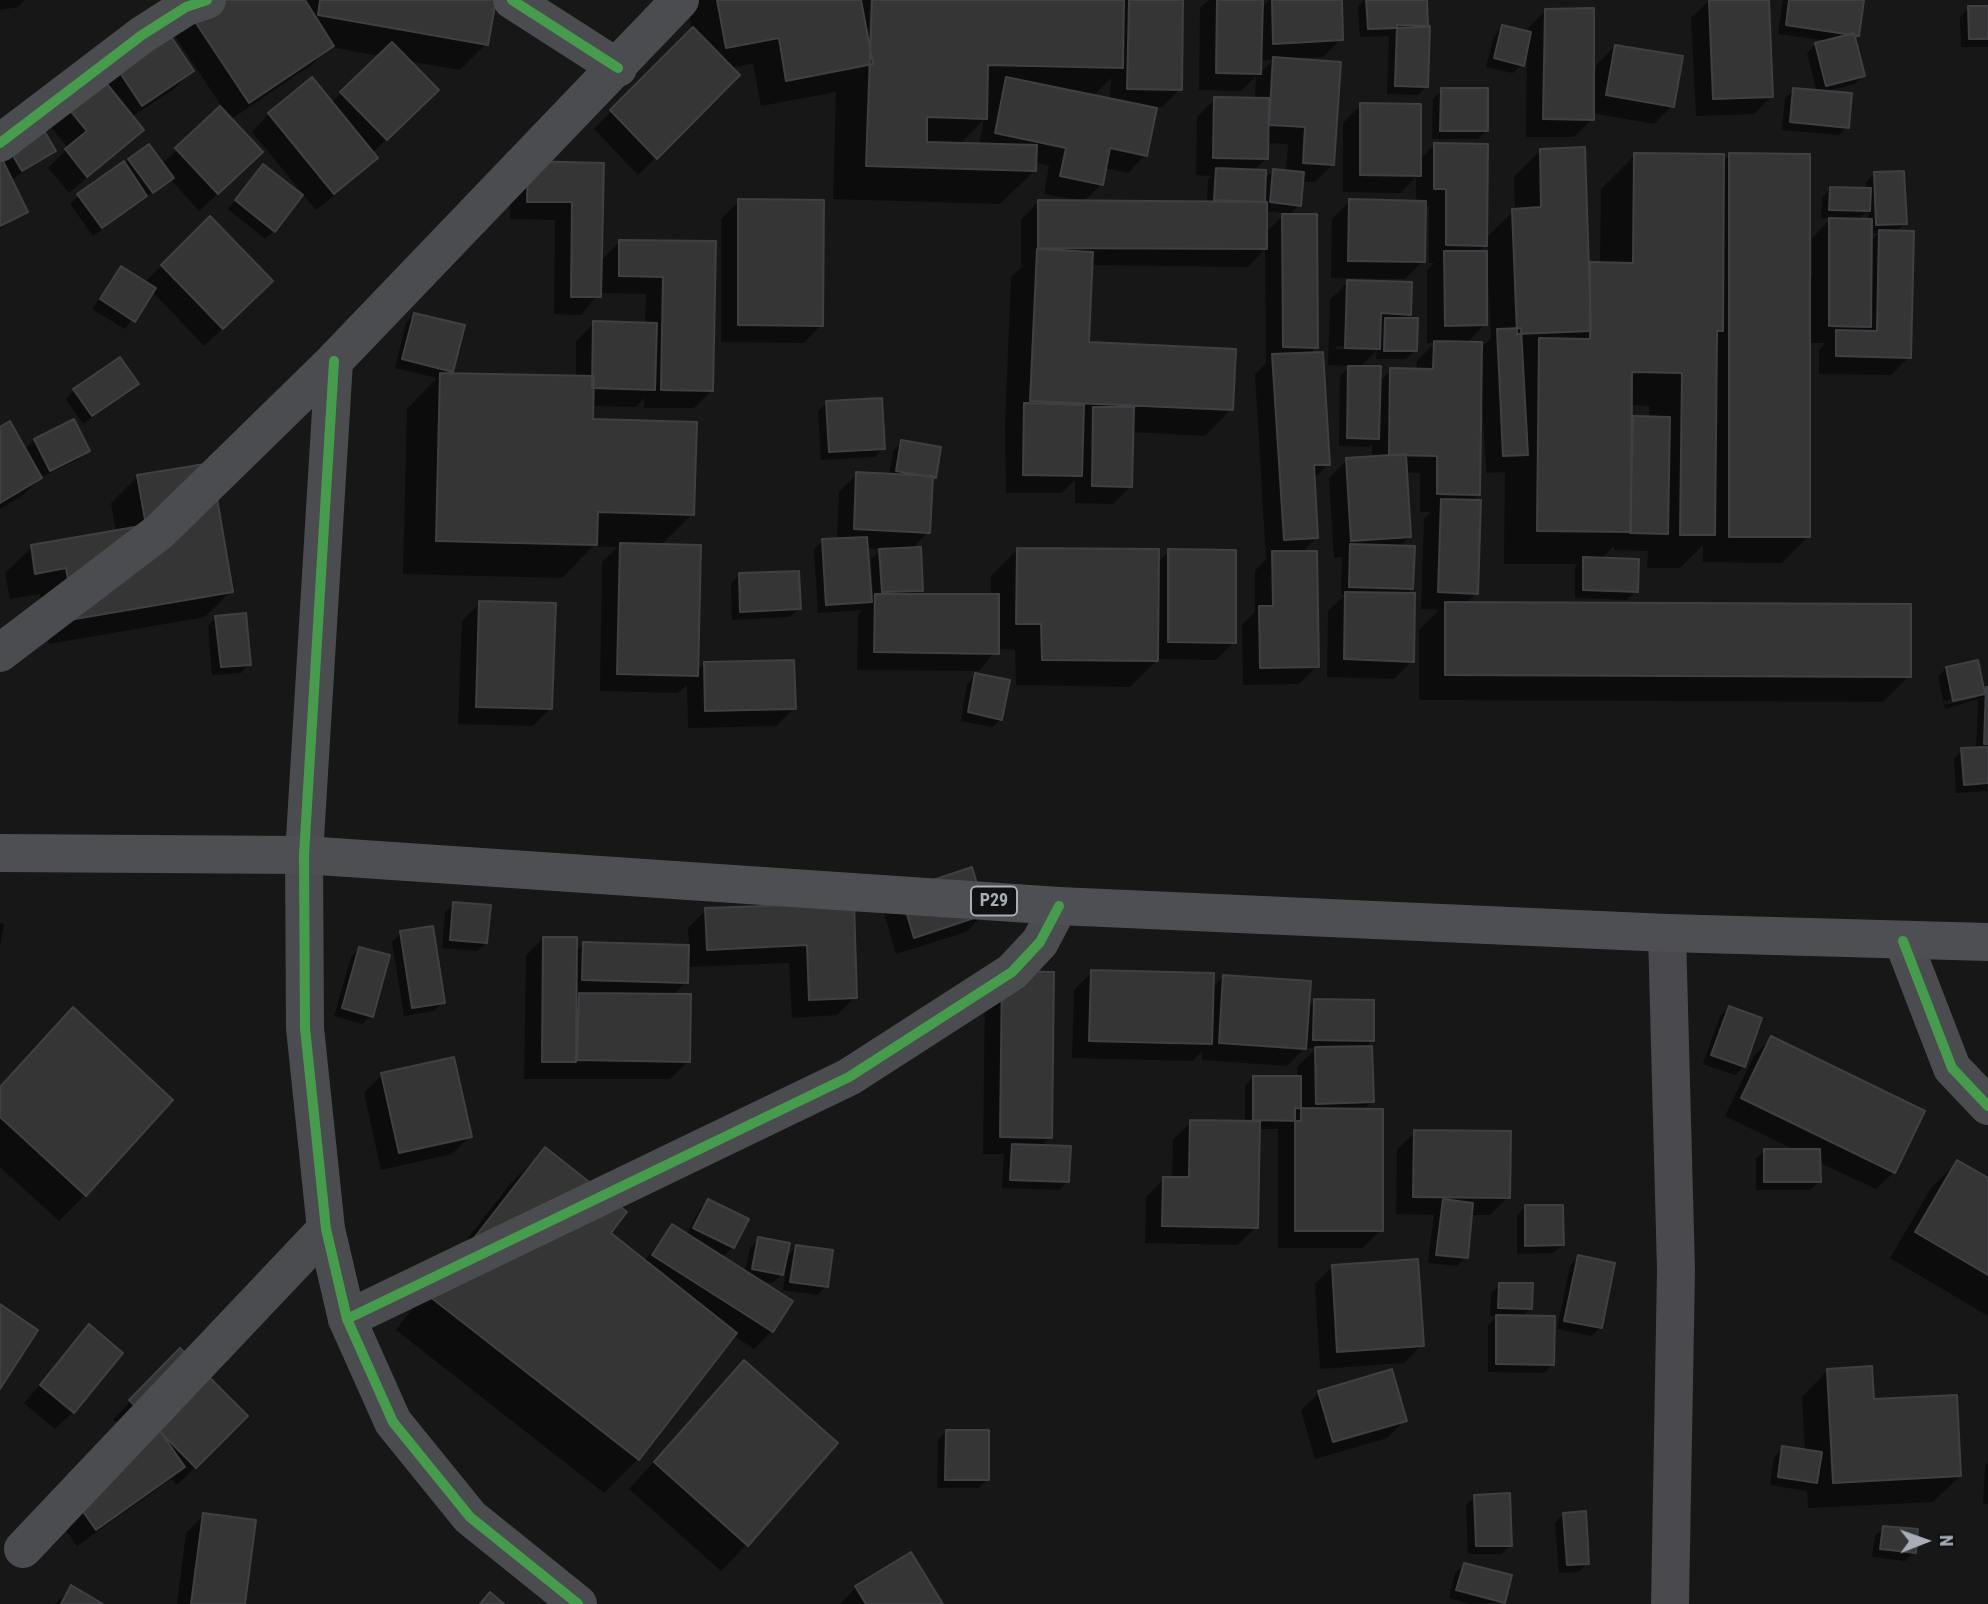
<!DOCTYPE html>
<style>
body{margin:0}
#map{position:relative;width:1988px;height:1604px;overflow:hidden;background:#171717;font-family:"Roboto Condensed",sans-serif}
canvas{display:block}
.north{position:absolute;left:1890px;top:1506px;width:70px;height:70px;-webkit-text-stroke:5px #111113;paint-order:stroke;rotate:89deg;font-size:19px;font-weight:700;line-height:28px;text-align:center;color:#a8adb8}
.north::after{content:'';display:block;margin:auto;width:24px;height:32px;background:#a8adb8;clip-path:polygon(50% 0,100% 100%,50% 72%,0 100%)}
</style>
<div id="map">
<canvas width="1988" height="1604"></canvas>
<div class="north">N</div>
</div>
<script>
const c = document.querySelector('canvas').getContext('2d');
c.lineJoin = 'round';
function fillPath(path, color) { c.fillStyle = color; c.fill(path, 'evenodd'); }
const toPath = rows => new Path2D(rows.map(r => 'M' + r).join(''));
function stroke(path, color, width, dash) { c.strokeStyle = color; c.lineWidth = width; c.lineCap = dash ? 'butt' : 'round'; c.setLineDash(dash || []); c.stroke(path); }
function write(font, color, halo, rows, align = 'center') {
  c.font = font + ' "Roboto Condensed",sans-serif'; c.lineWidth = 7; c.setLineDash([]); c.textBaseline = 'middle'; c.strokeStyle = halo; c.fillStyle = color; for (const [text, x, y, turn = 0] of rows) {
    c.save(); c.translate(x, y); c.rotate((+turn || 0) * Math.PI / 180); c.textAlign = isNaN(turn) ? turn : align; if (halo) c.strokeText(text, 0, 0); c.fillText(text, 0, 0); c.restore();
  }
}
fillPath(toPath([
 [0,0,25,0,18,7,0,10],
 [221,0,494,0,486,44,460,70,408,61,419,108,372,153,376,158,358,176,316,210,252,132,269,114,331,103,380,56,330,47,314,63,230,120,243,170,199,211,170,179,93,236,70,204,79,195,149,146,162,164,222,107,175,36],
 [687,0,870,0,868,47,871,55,873,0,1182,0,1180,89,1162,107,1156,107,1145,155,1128,173,1105,168,1102,184,1083,202,1207,203,1208,179,1211,176,1196,175,1197,117,1215,99,1255,100,1256,76,1241,91,1199,90,1200,8,1209,0,1261,0,1261,9,1269,0,1340,0,1341,39,1323,57,1300,58,1332,165,1315,182,1302,182,1299,205,1289,215,1316,347,1309,354,1328,464,1313,480,1317,537,1301,553,1317,666,1299,684,1243,685,1242,625,1255,612,1255,571,1266,559,1255,374,1266,363,1265,249,1248,267,1091,265,1087,344,1231,409,1205,436,1132,432,1131,486,1113,504,1075,503,1075,480,1062,493,1006,493,1005,426,1011,277,1024,265,1021,265,1021,220,1038,202,1078,200,1044,194,1049,166,1034,162,1034,171,1000,204,833,199,836,92,761,106,753,63,731,68,738,75,638,175,594,129,692,30],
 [1273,60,1259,74,1259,61],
 [1111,78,1110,100,1092,97],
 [984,119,979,145,959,145],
 [1267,143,1288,144,1286,172,1273,171,1264,180,1253,171,1267,158],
 [1266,211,1285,213,1266,233],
 [1364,0,1426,0,1427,86,1418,95,1387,94,1389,36,1360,37,1358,6],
 [1767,0,1772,96,1754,114,1696,116,1691,18,1709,1],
 [1783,0,1862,0,1854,38,1863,75,1855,84,1824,92,1847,127,1839,135,1782,130,1785,98,1794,90,1817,92,1807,53,1816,44,1829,41,1778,34],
 [1969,8,1988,8,1988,47,1961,47,1960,17],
 [1546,10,1592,82,1597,64,1615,46,1672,106,1654,124,1592,113,1592,119,1574,137,1526,137,1527,48,1522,65,1513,73,1486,67,1494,36,1502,27,1528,33,1528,28],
 [112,60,192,71,174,89,131,117,141,130,69,193,48,168,68,148,47,122],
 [1442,90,1486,131,1478,139,1432,139,1433,99],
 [1361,105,1419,161,1434,145,1485,239,1515,210,1514,177,1540,151,1586,269,1591,264,1600,264,1601,189,1635,155,1722,163,1730,155,1808,278,1812,278,1812,238,1832,218,1821,218,1822,198,1830,189,1866,190,1866,182,1874,174,1905,223,1896,232,1909,357,1891,375,1819,374,1819,350,1825,343,1808,343,1808,536,1782,563,1703,562,1703,545,1680,568,1647,568,1648,551,1614,550,1614,546,1601,559,1636,591,1627,600,1575,598,1575,567,1578,564,1504,564,1505,472,1486,473,1482,399,1479,400,1478,495,1471,502,1476,593,1466,604,1909,676,1883,702,1419,700,1419,630,1439,610,1421,609,1424,519,1431,512,1420,512,1420,473,1405,472,1409,537,1398,548,1412,588,1405,595,1412,661,1394,679,1327,677,1328,611,1345,595,1341,595,1342,557,1334,558,1329,478,1347,460,1372,458,1372,443,1369,447,1339,446,1340,376,1350,366,1328,365,1330,300,1348,282,1409,314,1404,320,1415,350,1406,359,1376,359,1377,350,1359,368,1379,382,1391,370,1416,371,1417,361,1435,343,1427,343,1427,270,1434,263,1429,263,1429,206,1424,206,1423,261,1405,279,1331,278,1332,219,1350,201,1416,202,1416,177,1401,193,1343,192,1343,123],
 [1867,211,1868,220,1858,220],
 [1870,233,1879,233,1870,242],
 [1487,244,1488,252,1478,252],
 [1485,276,1488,276,1491,338,1480,349,1466,344,1485,324],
 [1336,346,1364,347,1364,350,1336,349],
 [1630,405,1649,406,1649,418,1634,417,1630,421],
 [0,149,54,151,11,180,26,211,0,229],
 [602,165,600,262,620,241,714,243,712,390,694,408,644,408,644,398,636,407,591,406,591,421,692,514,661,545,696,672,704,664,794,708,776,726,688,728,687,685,678,693,600,691,602,562,618,547,593,546,562,578,403,574,407,409,437,378,395,368,406,323,415,315,451,371,447,375,576,378,576,341,594,323,645,324,646,294,599,293,581,315,554,314,555,220,510,219,510,180],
 [263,166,274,231,265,239,228,209],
 [739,201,821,325,804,343,721,342,721,219],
 [210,219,270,281,204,346,152,291,125,329,92,309,121,268,144,283],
 [137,384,83,424,66,399,74,390],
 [827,403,883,448,875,457,821,460,818,411],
 [0,429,24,450,35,440,87,451,79,459,40,478,22,496,0,509],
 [902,442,931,479,928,532,911,550,921,590,915,596,991,596,991,576,1017,550,1157,563,1169,551,1234,642,1216,660,1158,659,1130,687,1016,685,1015,650,997,649,979,671,857,670,858,614,862,610,818,613,814,549,823,541,837,540,839,492,857,474,889,476,893,451],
 [866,548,882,549,871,559,873,598,870,601],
 [138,476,231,591,205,617,49,644,40,594,10,599,5,573,32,547,116,532,111,503],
 [739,575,799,608,790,617,732,620,731,584],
 [480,603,551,708,533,726,458,724,462,621],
 [216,617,249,664,241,673,212,675,208,626],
 [1946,668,1983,692,1988,689,1987,791,1956,793,1954,759,1962,750,1976,749,1978,699,1945,709,1938,677],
 [1976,694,1976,698,1945,705,1944,701],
 [976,675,1001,719,992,727,961,721,967,684],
 [454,904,486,943,477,951,442,948,445,912],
 [852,905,855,997,837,1015,792,1018,789,963,687,967,686,982,673,996,688,1061,670,1079,524,1079,526,956,543,938,575,952,584,944,689,947,688,928,706,910],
 [883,910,984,914,966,932,896,954],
 [0,923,4,924,0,947],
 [401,933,443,1002,434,1011,404,1016,392,942],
 [360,948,371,1016,362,1024,334,1016,351,957],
 [1092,972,1212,988,1224,976,1307,1008,1314,1001,1372,1040,1365,1048,1372,1102,1363,1110,1381,1230,1363,1248,1278,1248,1278,1129,1258,1129,1256,1227,1238,1245,1145,1243,1146,1197,1164,1179,1172,1179,1173,1140,1191,1122,1245,1123,1245,1086,1253,1077,1298,1077,1297,1067,1317,1048,1305,1048,1287,1066,1202,1060,1202,1051,1193,1061,1072,1058,1074,990],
 [1002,973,1051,1137,1040,1147,1068,1181,1059,1190,1002,1188,1004,1154,983,1154,985,990],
 [1729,1008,1744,1066,1735,1075,1703,1064,1720,1016],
 [73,1009,85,1195,59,1221,0,1167,0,1087],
 [1771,1038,1894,1172,1876,1189,1818,1162,1819,1182,1810,1190,1756,1190,1756,1159,1764,1151,1795,1150,1725,1116,1754,1056],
 [382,1075,470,1136,452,1154,381,1170,364,1093],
 [1415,1132,1508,1197,1490,1215,1470,1215,1466,1257,1457,1266,1428,1263,1434,1215,1396,1214,1397,1150],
 [545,1150,609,1234,644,1261,673,1226,686,1235,700,1209,708,1201,733,1247,722,1258,745,1272,750,1248,759,1239,785,1259,796,1247,826,1286,818,1295,783,1290,786,1270,773,1283,757,1280,772,1331,754,1349,733,1335,638,1459,604,1493,396,1330,511,1183],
 [1957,1162,1988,1180,1988,1316,1890,1258,1931,1188],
 [1525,1207,1562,1245,1553,1253,1517,1254,1517,1216],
 [1578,1257,1600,1328,1592,1336,1557,1329,1570,1266],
 [1333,1266,1422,1345,1404,1363,1320,1369,1315,1284],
 [1500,1285,1530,1309,1521,1317,1552,1364,1544,1373,1488,1372,1488,1325,1497,1316,1490,1316,1491,1293],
 [90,1327,73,1412,55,1429,24,1403],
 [180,1351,246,1416,177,1485,171,1479,77,1546,51,1509,137,1443,113,1419],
 [744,1362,747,1544,721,1571,629,1489],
 [1828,1370,1872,1401,1960,1476,1933,1502,1808,1508,1807,1491,1770,1485,1774,1457,1783,1448,1805,1451,1802,1397],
 [1319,1393,1405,1420,1387,1438,1315,1459,1301,1410],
 [946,1431,988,1479,979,1488,937,1488,938,1440],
 [1988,1462,1988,1504,1983,1504,1985,1466],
 [1475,1497,1510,1545,1502,1554,1468,1554,1466,1505],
 [1563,1514,1587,1563,1579,1572,1559,1573,1555,1523],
 [204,1515,243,1604,177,1604,186,1533],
 [1884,1528,1914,1552,1905,1561,1872,1557,1875,1536],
 [1464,1565,1504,1602,1470,1604,1449,1598,1455,1573],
 [856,1587,941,1604,840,1604],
 [71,1588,100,1604,55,1604]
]), '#0007');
const building = toPath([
 [217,0,305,0,334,46,249,103,192,17,217,0],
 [320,0,496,0,488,45,318,15,320,0],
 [717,0,861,0,873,64,786,81,779,38,726,48,717,0],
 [872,0,1124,0,1123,68,988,65,987,119,927,117,927,142,1037,145,1036,171,866,166,872,0],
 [1129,0,1183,0,1182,90,1127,89,1129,0],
 [1217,0,1263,0,1261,74,1216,73,1217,0],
 [1272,0,1342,0,1343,40,1273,44,1272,0],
 [1366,0,1427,0,1428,27,1368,29,1366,0],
 [1709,0,1769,0,1773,97,1713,99,1709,0],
 [1789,0,1864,0,1859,36,1786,25,1789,0],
 [1968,6,1988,6,1988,39,1969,39,1968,6],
 [1594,8,1594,120,1543,119,1545,9,1594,8],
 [162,23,194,71,142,106,111,59,162,23],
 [1397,25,1430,26,1428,87,1395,86,1397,25],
 [1502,25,1531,32,1524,66,1494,58,1502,25],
 [693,27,740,75,657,159,610,110,693,27],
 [1854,33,1865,76,1826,86,1815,43,1854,33],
 [392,42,439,90,387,140,340,92,392,42],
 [1615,45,1683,56,1674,107,1606,95,1615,45],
 [1273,57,1341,62,1334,165,1303,163,1305,127,1269,125,1273,57],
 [99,74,144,130,87,177,65,149,87,131,64,103,99,74],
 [312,77,378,158,334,194,268,113,312,77],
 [1006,77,1157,108,1147,156,1110,148,1103,185,1060,176,1066,148,995,133,1006,77],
 [1441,88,1488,88,1488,131,1440,131,1441,88],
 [1793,88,1852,93,1849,128,1790,122,1793,88],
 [1214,97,1269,98,1268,159,1213,158,1214,97],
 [1360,103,1421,104,1421,176,1360,175,1360,103],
 [220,106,263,152,218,194,175,148,220,106],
 [39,122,56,151,22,171,5,142,39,122],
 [1434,143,1488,144,1487,246,1446,245,1446,189,1434,189,1434,143],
 [149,144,174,178,153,193,128,159,149,144],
 [1585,147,1591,331,1517,334,1512,209,1541,207,1540,149,1585,147],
 [1634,153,1724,154,1723,331,1717,331,1715,535,1680,535,1682,373,1632,372,1631,532,1537,531,1539,338,1590,339,1590,262,1633,263,1634,153],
 [1729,153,1810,154,1810,537,1729,537,1729,153],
 [0,155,28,212,0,226,0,155],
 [124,161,147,196,102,228,77,194,124,161],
 [528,161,604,163,601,297,571,297,572,202,527,202,528,161],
 [263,164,303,195,275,232,235,200,263,164],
 [1216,168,1266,170,1265,202,1214,200,1216,168],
 [1273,169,1304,172,1301,206,1270,202,1273,169],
 [1904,171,1907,224,1876,225,1874,172,1904,171],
 [1830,187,1871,188,1870,211,1829,210,1830,187],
 [738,199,824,200,823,326,738,325,738,199],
 [1349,199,1426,201,1425,262,1348,261,1349,199],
 [1038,200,1267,202,1267,249,1038,248,1038,200],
 [1282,214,1317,214,1318,348,1283,347,1282,214],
 [210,216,273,281,223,329,161,265,210,216],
 [1829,218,1872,219,1871,327,1829,326,1829,218],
 [1879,230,1914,231,1911,358,1836,356,1836,330,1877,331,1879,230],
 [619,240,716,241,713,391,661,390,663,277,619,276,619,240],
 [1037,249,1093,252,1089,342,1236,349,1233,410,1030,401,1037,249],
 [1444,251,1487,251,1487,325,1445,326,1444,251],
 [121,266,156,288,135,322,100,299,121,266],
 [1347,280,1412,282,1411,315,1381,313,1380,349,1345,348,1347,280],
 [414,313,465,325,453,372,402,359,414,313],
 [1385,318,1418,318,1417,351,1384,351,1385,318],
 [593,321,657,323,655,390,592,388,593,321],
 [1521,328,1528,455,1503,456,1497,329,1521,328],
 [1434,341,1482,342,1480,495,1437,494,1437,456,1389,455,1390,368,1433,369,1434,341],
 [1323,352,1330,465,1314,465,1318,538,1284,540,1272,354,1323,352],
 [120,357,139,384,92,416,73,389,120,357],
 [1348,366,1381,366,1379,439,1347,438,1348,366],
 [440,373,594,376,593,419,697,422,694,515,598,512,597,545,436,541,440,373],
 [882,398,885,449,829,452,826,401,882,398],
 [1024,403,1084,405,1082,476,1023,475,1024,403],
 [1093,407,1134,407,1132,487,1092,486,1093,407],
 [1633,416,1670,417,1668,534,1630,533,1633,416],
 [74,419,90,451,50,471,34,439,74,419],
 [10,421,42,478,0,503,0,427,10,421],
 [901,440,941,447,936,478,896,471,901,440],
 [1406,454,1411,537,1351,541,1346,458,1406,454],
 [211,463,233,592,75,619,66,568,35,574,31,545,146,525,137,475,211,463],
 [856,472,933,476,930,533,854,529,856,472],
 [1441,499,1481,500,1478,594,1438,592,1441,499],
 [867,537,872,602,826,605,822,539,867,537],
 [620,543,701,545,698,676,617,674,620,543],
 [1350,544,1415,546,1413,589,1349,587,1350,544],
 [921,547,923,591,882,592,879,549,921,547],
 [1017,548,1159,549,1158,661,1042,660,1041,624,1016,624,1017,548],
 [1168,549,1236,550,1236,643,1168,642,1168,549],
 [1272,551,1317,551,1319,667,1260,668,1259,606,1273,606,1272,551],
 [1583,557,1639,559,1638,592,1583,590,1583,557],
 [799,571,801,609,740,612,739,573,799,571],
 [1345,592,1415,593,1414,662,1344,659,1345,592],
 [875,594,999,594,999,654,874,652,875,594],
 [479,601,556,603,552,709,476,707,479,601],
 [1445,602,1911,604,1911,677,1445,675,1445,602],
 [246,613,251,665,221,667,215,616,246,613],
 [794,660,796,709,705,711,704,662,794,660],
 [1978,660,1985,694,1953,701,1946,667,1978,660],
 [975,673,1010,680,1002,720,968,712,975,673],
 [1986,687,1988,687,1988,744,1984,744,1986,687],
 [1988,747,1988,783,1964,785,1961,748,1988,747],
 [972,867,986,914,914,938,900,891,972,867],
 [453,902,491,905,487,943,450,940,453,902],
 [854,903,857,998,809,1000,807,945,707,950,705,908,854,903],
 [433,926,445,1003,412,1008,400,931,433,926],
 [543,937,577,937,576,1062,542,1062,543,937],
 [583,942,689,945,688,983,582,980,583,942],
 [359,947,390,955,373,1017,342,1008,359,947],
 [1091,970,1214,973,1212,1044,1089,1041,1091,970],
 [1002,971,1054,972,1052,1138,1000,1137,1002,971],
 [1223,975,1311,981,1306,1049,1219,1043,1223,975],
 [579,993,691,994,690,1062,577,1060,579,993],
 [1314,999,1374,1000,1374,1041,1313,1040,1314,999],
 [1729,1006,1762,1018,1745,1067,1711,1055,1729,1006],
 [73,1007,173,1100,86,1196,0,1117,0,1087,73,1007],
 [1771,1036,1925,1111,1895,1173,1741,1098,1771,1036],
 [1372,1046,1374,1102,1316,1104,1315,1047,1372,1046],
 [454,1057,472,1137,399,1153,381,1073,454,1057],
 [1253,1076,1301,1076,1301,1121,1253,1120,1253,1076],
 [1295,1108,1383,1109,1383,1231,1295,1231,1295,1108],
 [1190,1120,1260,1121,1258,1228,1162,1226,1163,1177,1189,1177,1190,1120],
 [1414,1130,1511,1131,1510,1198,1413,1197,1414,1130],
 [1012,1144,1071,1146,1069,1182,1010,1180,1012,1144],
 [545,1147,627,1212,611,1233,737,1333,639,1460,429,1296,545,1147],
 [1764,1149,1820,1149,1821,1182,1764,1182,1764,1149],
 [1957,1160,1988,1178,1988,1275,1915,1232,1957,1160],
 [708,1199,749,1219,734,1248,693,1228,708,1199],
 [1443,1199,1473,1203,1468,1258,1436,1255,1443,1199],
 [1525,1205,1563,1205,1564,1245,1525,1246,1525,1205],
 [672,1224,793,1301,773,1332,652,1255,672,1224],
 [758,1237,790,1243,783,1275,752,1269,758,1237],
 [796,1245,833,1250,828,1287,790,1282,796,1245],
 [1578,1255,1615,1263,1602,1328,1564,1321,1578,1255],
 [1418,1259,1424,1346,1337,1352,1332,1265,1418,1259],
 [1499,1283,1533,1283,1532,1309,1498,1308,1499,1283],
 [0,1304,38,1330,0,1389,0,1304],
 [1496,1315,1555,1316,1554,1365,1496,1364,1496,1315],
 [89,1324,123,1353,74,1413,40,1385,89,1324],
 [180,1348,248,1416,196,1468,129,1400,180,1348],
 [744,1360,838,1443,748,1546,654,1462,744,1360],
 [1872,1366,1874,1399,1957,1395,1961,1476,1833,1483,1827,1369,1872,1366],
 [1392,1369,1407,1421,1333,1442,1318,1391,1392,1369],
 [157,1427,185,1467,96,1530,68,1490,157,1427],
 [946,1430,989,1430,989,1480,945,1480,946,1430],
 [1782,1446,1822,1452,1817,1483,1778,1477,1782,1446],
 [1510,1493,1512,1546,1476,1546,1474,1495,1510,1493],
 [1586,1511,1589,1564,1567,1565,1563,1513,1586,1511],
 [203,1513,256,1520,245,1604,191,1604,203,1513],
 [1883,1526,1918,1529,1916,1553,1880,1549,1883,1526],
 [911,1552,943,1604,866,1604,855,1586,911,1552],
 [1464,1563,1512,1575,1505,1603,1456,1590,1464,1563],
 [71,1585,103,1604,61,1604,71,1585],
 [490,1592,504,1604,480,1604,490,1592]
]);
fillPath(building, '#353536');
stroke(building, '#3f4043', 2);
stroke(toPath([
 [512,0,618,68],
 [0,143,142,35,186,7,207,0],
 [0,653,159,532,334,361,680,0],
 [304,855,334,361],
 [1903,941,1952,1068,1988,1106],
 [347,1319,849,1077,1012,972,1040,942,1059,906],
 [23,1549,326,1229]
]), '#4b4c50', 38);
stroke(toPath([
 [304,855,305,1028,326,1229,347,1319,393,1422,470,1517,578,1604]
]), '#4b4c50', 38);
stroke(toPath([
 [1667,933,1676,1270,1670,1604]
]), '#4a4a4e', 38);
stroke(toPath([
 [0,853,304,855,1059,906,1667,933,1988,942]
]), '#4d4f52', 38);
stroke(toPath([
 [512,0,618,68],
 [0,143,142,35,186,7,207,0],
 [334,361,304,855,305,1028,326,1229,347,1319,393,1422,470,1517,578,1604],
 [1903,941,1952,1068,1988,1106],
 [347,1319,849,1077,1012,972,1040,942,1059,906]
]), '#469c4c', 10);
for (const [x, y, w] of [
 [994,901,46]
]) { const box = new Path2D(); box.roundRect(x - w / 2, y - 14.5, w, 29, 5); c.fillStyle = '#111113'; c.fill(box); stroke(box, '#a8adb8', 2); }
write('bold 18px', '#a8adb8', null, [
 ["P29",994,901]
]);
</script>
